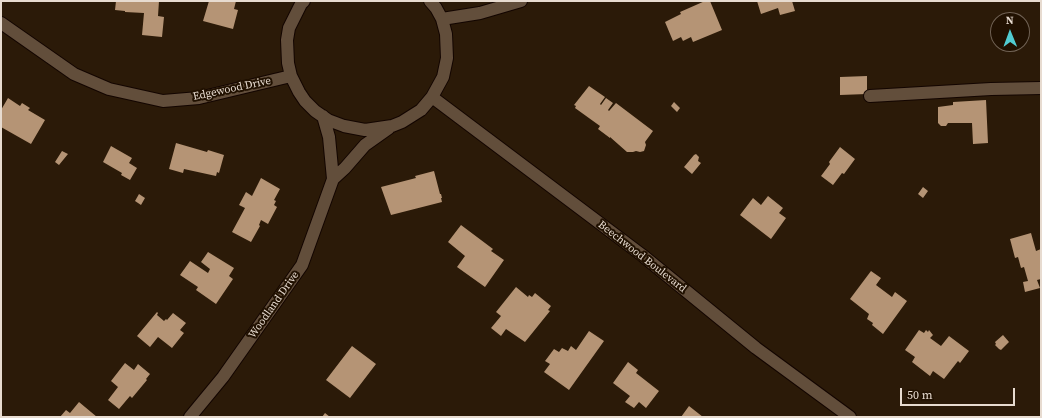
<!DOCTYPE html>
<style>
body{margin:0}
#map{position:relative;width:1042px;height:418px;overflow:hidden;background:#2b1a08;font-family:"Source Serif 4",serif}
canvas{display:block}
.frame{position:absolute;inset:0;border:2px solid #e7dbd0;pointer-events:none}
.north{position:absolute;left:990px;top:12px;width:40px;height:40px;box-sizing:border-box;background:#211101;border:1px solid #706254;border-radius:50%;rotate:359deg;font-size:11px;font-weight:700;line-height:16px;text-align:center;color:#e7dbd0}
.north::after{content:'';display:block;margin:auto;width:14px;height:18px;background:#51ccd1;clip-path:polygon(50% 0,100% 100%,50% 72%,0 100%)}
.scale{position:absolute;left:900px;top:388px;width:115px;height:18px;box-sizing:border-box;border:2px solid #e7dbd0;border-top:0;padding-left:5px;font-size:12px;line-height:14px;white-space:nowrap;color:#e7dbd0;-webkit-text-stroke:3px #211101;paint-order:stroke}
</style>
<div id="map">
<canvas width="1042" height="418"></canvas>
<div class="frame"></div>
<div class="north">N</div>
<div class="scale">50 m</div>
</div>
<script>
const c = document.querySelector('canvas').getContext('2d');
c.lineJoin = 'round';
function fillPath(path, color) { c.fillStyle = color; c.fill(path, 'evenodd'); }
const toPath = rows => new Path2D(rows.map(r => 'M' + r).join(''));
function stroke(path, color, width, dash) { c.strokeStyle = color; c.lineWidth = width; c.lineCap = dash ? 'butt' : 'round'; c.setLineDash(dash || []); c.stroke(path); }
function write(font, color, halo, rows, align = 'center') {
  c.font = font + ' "Source Serif 4",serif'; c.lineWidth = 4; c.setLineDash([]); c.textBaseline = 'middle'; c.strokeStyle = halo; c.fillStyle = color; for (const [text, x, y, turn = 0] of rows) {
    c.save(); c.translate(x, y); c.rotate((+turn || 0) * Math.PI / 180); c.textAlign = isNaN(turn) ? turn : align; if (halo) c.strokeText(text, 0, 0); c.fillText(text, 0, 0); c.restore();
  }
}
fillPath(toPath([
 [116,1,159,1,158,16,164,17,162,37,142,35,144,13,125,12,125,11,115,10],
 [209,1,236,1,234,9,238,10,233,29,203,21],
 [705,1,710,1,722,30,693,42,691,37,683,41,681,37,673,41,665,22,681,14,680,12],
 [757,1,792,1,795,11,780,15,778,8,761,14],
 [867,76,867,94,840,95,840,77],
 [589,86,605,97,600,104,601,105,606,98,613,103,608,110,609,111,616,103,653,131,645,142,646,145,644,151,640,152,636,151,633,152,627,152,610,137,610,138,598,129,600,126,575,108,576,106,574,105],
 [8,98,20,106,22,103,30,108,28,110,45,120,31,144,1,127,1,110],
 [986,100,988,143,973,144,972,123,948,123,946,126,941,126,938,123,938,107,953,105,953,102],
 [674,102,680,108,677,112,671,106],
 [176,143,207,152,208,150,224,155,219,173,217,172,216,176,184,169,183,173,169,169],
 [111,146,132,158,129,163,137,168,130,180,121,175,122,173,103,162],
 [840,147,855,159,844,174,842,173,833,185,821,176,830,164,829,162],
 [62,151,68,154,59,165,55,162],
 [696,154,699,157,698,161,701,163,692,174,684,167,694,155],
 [434,171,440,194,441,194,442,198,441,198,442,202,391,215,381,187,416,178,415,176],
 [261,178,280,189,274,200,276,201,274,205,277,207,268,224,261,220,259,225,260,226,251,242,232,232,245,208,239,205,246,192,252,196],
 [923,187,928,191,923,198,918,194],
 [139,194,145,198,141,205,135,201],
 [768,196,783,208,779,213,786,218,771,239,740,215,753,198,761,205],
 [461,225,493,249,491,251,504,260,485,287,457,267,465,256,448,242],
 [1031,233,1036,251,1041,249,1041,279,1037,280,1040,288,1025,292,1023,282,1028,281,1024,267,1021,268,1018,257,1015,258,1010,239],
 [208,252,234,268,229,276,233,279,216,304,196,290,198,287,180,275,190,261,208,273,210,269,201,262],
 [871,271,881,278,876,285,892,297,895,292,907,301,883,334,872,325,873,323,867,319,869,314,850,299],
 [516,287,528,297,529,295,532,297,535,293,551,306,548,310,550,311,525,342,506,329,501,336,491,328,501,316,496,312],
 [157,312,158,313,157,315,164,321,166,319,167,320,173,313,186,323,180,330,184,333,172,348,158,337,150,347,137,336],
 [919,330,924,333,926,330,928,332,929,330,933,335,930,338,941,346,949,336,969,351,960,363,958,361,944,379,933,371,930,376,912,362,915,357,905,350],
 [589,331,604,341,569,390,544,372,550,364,545,361,554,349,559,352,562,348,568,351,571,346,576,350],
 [1003,335,1009,342,1001,350,999,349,995,345,996,344,995,342],
 [352,346,376,364,350,398,326,380],
 [628,362,638,370,636,373,659,391,646,408,639,402,634,408,625,402,630,396,613,383],
 [125,363,134,370,138,364,150,374,146,379,147,380,132,398,130,396,119,409,108,400,118,387,111,381],
 [79,402,97,417,60,417,66,410,70,413],
 [689,406,703,417,681,417],
 [325,413,330,417,322,417]
]), '#b59475');
const minor = toPath([
 [304,1,301,4,289,28,287,40,288,63,291,76,299,92,305,101,315,111,328,120,344,126,365,130,392,126,402,122,421,110,432,97,443,77,447,58,446,34,442,19,436,8,430,1],
 [442,19,480,13,521,1],
 [1,23,74,74,109,89,163,101,199,98,291,76],
 [870,96,991,89,1041,88],
 [432,97,642,255,756,348,850,417],
 [333,179,345,168,365,145,389,128],
 [190,417,223,377,302,265,333,179,329,137,323,116]
]);
stroke(minor, '#130500', 14);
stroke(minor, '#624e3b', 12);
write('11px', '#e7dbd0', '#211101', [
 ["Edgewood Drive",232,89,-12],
 ["Beechwood Boulevard",642,257,38],
 ["Woodland Drive",274,305,-55]
]);
</script>
